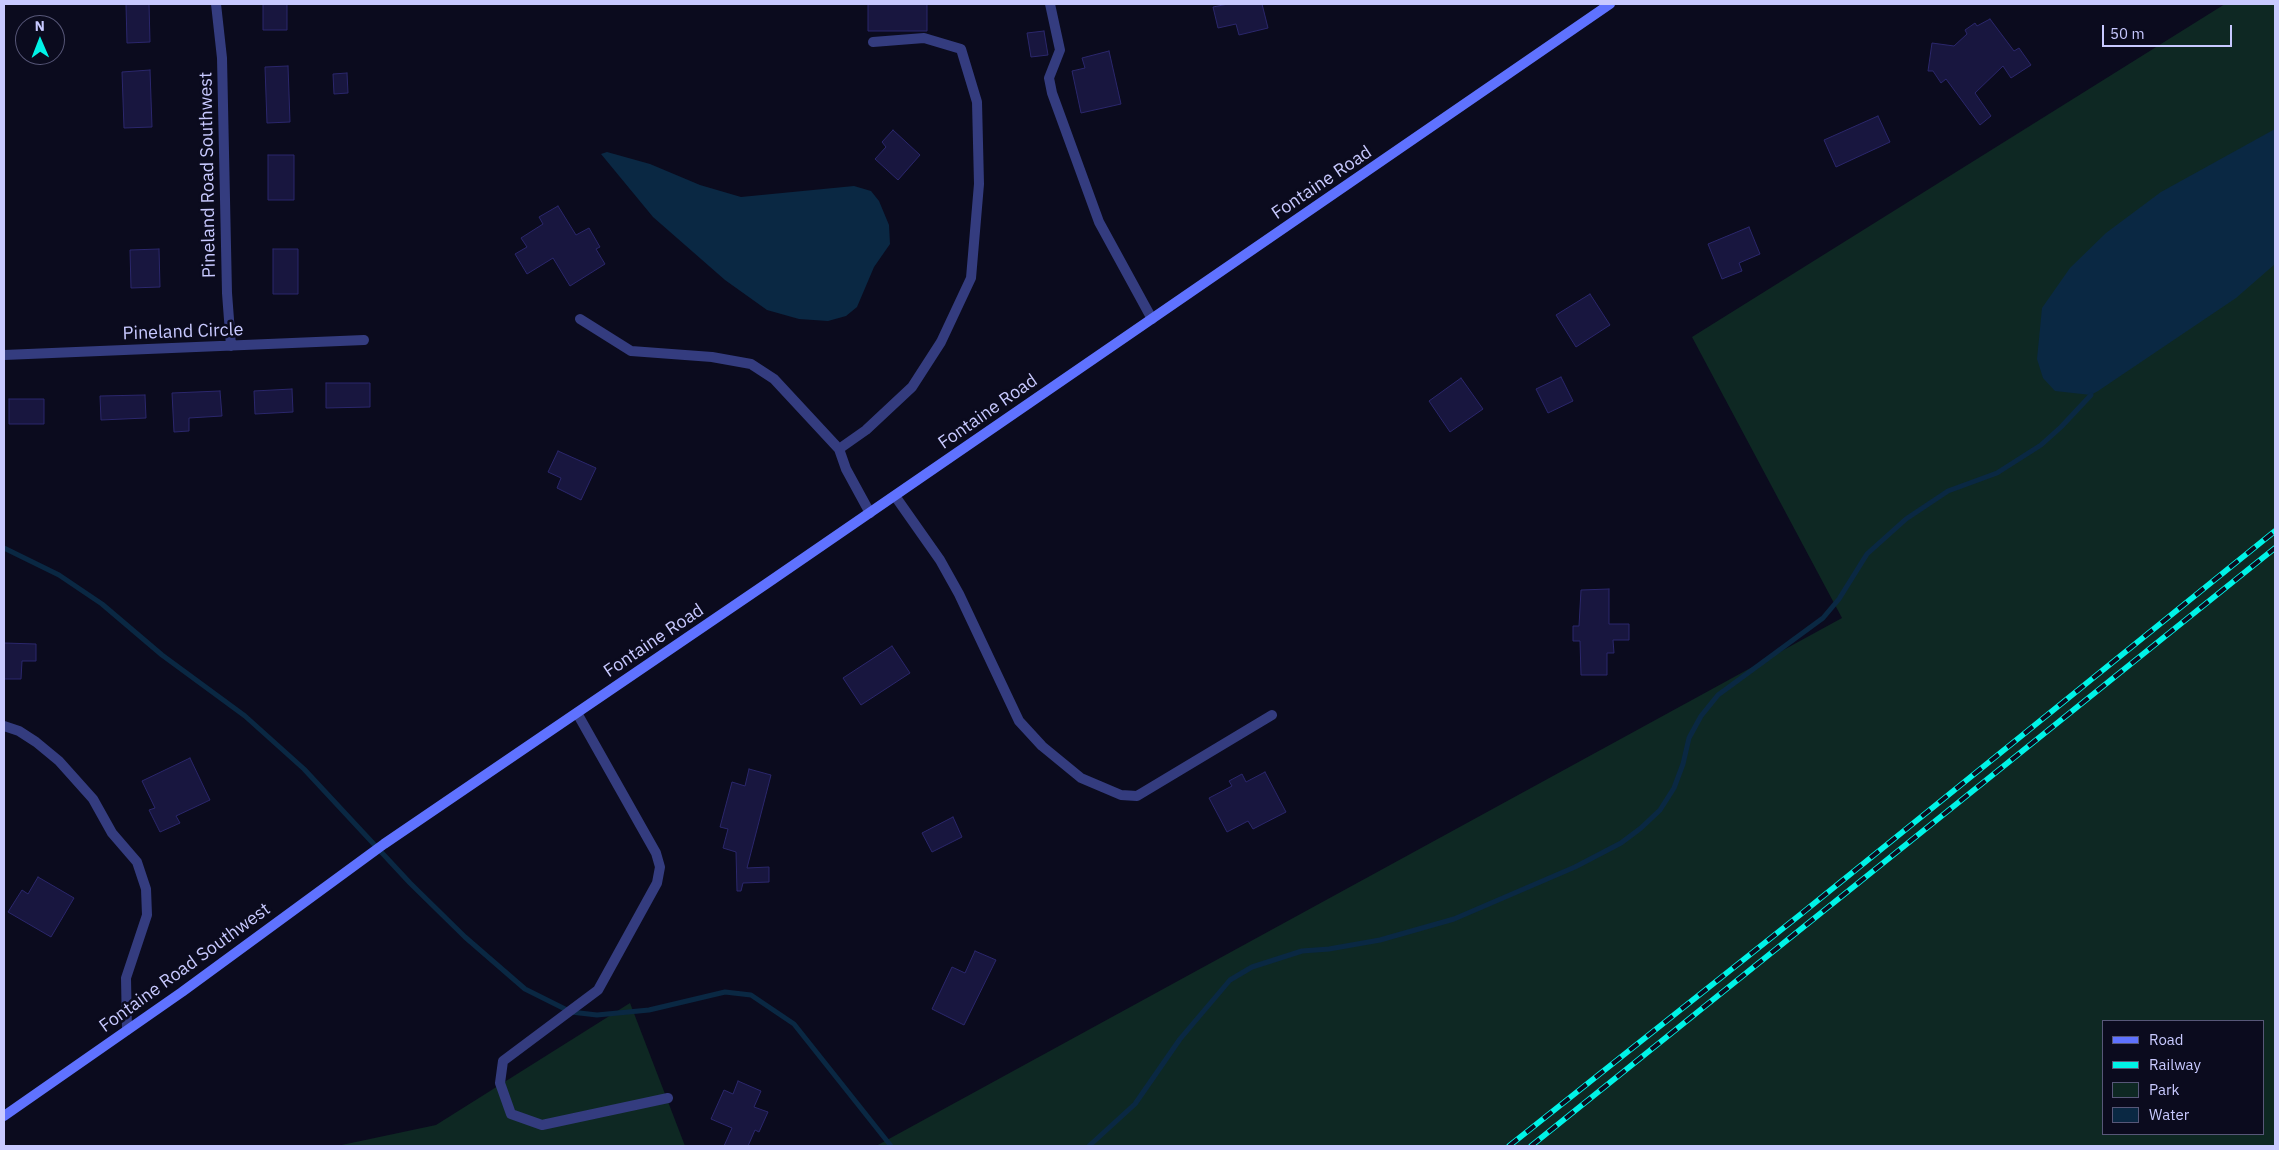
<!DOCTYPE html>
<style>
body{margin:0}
#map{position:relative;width:2279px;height:1150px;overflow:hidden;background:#0b0b1e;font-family:"IBM Plex Sans",sans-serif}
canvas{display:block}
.frame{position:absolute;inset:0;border:5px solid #c8c9ff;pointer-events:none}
.legend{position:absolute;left:2102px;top:1020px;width:162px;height:115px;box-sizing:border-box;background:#0b0b1e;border:1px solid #575778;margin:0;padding:6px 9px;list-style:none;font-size:15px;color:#c8c9ff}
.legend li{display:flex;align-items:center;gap:10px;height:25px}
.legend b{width:25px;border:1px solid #575778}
.north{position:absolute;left:15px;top:15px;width:50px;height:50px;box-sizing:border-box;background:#0b0b1e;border:1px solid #575778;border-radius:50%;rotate:359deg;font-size:14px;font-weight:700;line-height:20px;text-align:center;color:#c8c9ff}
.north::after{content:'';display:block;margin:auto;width:18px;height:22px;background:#00f3e7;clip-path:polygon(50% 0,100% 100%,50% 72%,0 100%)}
.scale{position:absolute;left:2102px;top:25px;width:130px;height:22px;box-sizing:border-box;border:2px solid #c8c9ff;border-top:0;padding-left:6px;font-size:15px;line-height:18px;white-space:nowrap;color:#c8c9ff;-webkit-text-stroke:4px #0b0b1e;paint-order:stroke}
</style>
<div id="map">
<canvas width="2279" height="1150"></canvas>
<div class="frame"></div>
<ul class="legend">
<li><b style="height:6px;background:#5f72ff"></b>Road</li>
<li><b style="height:6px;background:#00f3e7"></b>Railway</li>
<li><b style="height:14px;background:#0e2823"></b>Park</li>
<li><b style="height:14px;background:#0a2843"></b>Water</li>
</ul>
<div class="north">N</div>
<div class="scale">50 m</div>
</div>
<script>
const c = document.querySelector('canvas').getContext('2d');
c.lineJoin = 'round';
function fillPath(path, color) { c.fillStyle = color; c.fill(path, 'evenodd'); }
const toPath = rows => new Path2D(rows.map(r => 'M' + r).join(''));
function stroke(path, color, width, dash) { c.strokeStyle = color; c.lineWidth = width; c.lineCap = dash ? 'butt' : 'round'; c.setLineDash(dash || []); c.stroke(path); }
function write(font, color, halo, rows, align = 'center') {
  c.font = font + ' "IBM Plex Sans",sans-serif'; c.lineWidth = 5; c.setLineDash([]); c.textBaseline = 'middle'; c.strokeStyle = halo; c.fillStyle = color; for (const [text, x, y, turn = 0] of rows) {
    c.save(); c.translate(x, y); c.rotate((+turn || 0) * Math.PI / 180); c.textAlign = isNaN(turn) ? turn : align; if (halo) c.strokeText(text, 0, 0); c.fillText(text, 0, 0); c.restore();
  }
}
fillPath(toPath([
 [2225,4,2275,4,2275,1146,876,1146,1842,618,1692,337],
 [2103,1021,2263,1021,2263,1134,2103,1134],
 [630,1003,685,1146,337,1146,436,1125]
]), '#0e2823');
fillPath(toPath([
 [2275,129,2275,264,2236,298,2098,391,2091,395,2055,391,2043,378,2037,359,2042,308,2070,268,2106,233,2161,192],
 [607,152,650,164,700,185,741,197,854,186,871,191,879,201,889,225,890,244,874,267,857,307,846,316,828,321,799,319,767,310,725,280,653,217,601,154]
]), '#0a2843');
stroke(toPath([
 [4,548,59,575,102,604,162,655,245,716,304,769,410,883,465,937,525,989,571,1012,597,1015,649,1010,725,992,751,995,794,1024,891,1146],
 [1089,1146,1135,1104,1180,1039,1230,980,1252,967,1302,951,1329,949,1380,940,1454,919,1575,867,1621,843,1641,828,1660,810,1674,788,1683,764,1689,738,1701,716,1718,695,1823,618,1839,599,1867,554,1906,519,1948,491,1997,473,2041,445,2061,427,2091,395]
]), '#0a2843', 5);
const building = toPath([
 [126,4,149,4,150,42,127,43,126,4],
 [263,4,287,4,287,30,263,30,263,4],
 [868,4,927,4,927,31,868,31,868,4],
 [1228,4,1262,4,1268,28,1239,35,1236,24,1218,28,1213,7,1228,4],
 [1990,19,2014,51,2019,48,2031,65,2011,78,2003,66,1975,93,1991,116,1980,125,1946,79,1941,83,1933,71,1928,71,1932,43,1954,46,1967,34,1965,30,1975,23,1977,26,1990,19],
 [1044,31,1048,55,1031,57,1027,33,1044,31],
 [1109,51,1121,104,1081,113,1072,71,1085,68,1082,58,1109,51],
 [288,66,290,122,267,123,265,67,288,66],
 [150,70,152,127,124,128,122,72,150,70],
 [347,73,348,93,334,94,333,74,347,73],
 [1878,116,1890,142,1836,167,1824,140,1878,116],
 [893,130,920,155,898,180,875,159,886,147,882,142,893,130],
 [268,155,294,155,294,200,268,200,268,155],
 [558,206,576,235,589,228,600,247,596,249,605,264,570,286,553,258,527,274,515,254,527,247,521,238,543,224,539,217,558,206],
 [1749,227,1760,254,1739,263,1742,271,1722,279,1708,244,1749,227],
 [159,249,160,287,131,288,130,250,159,249],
 [273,249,298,249,298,294,273,294,273,249],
 [1590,294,1610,325,1576,347,1556,315,1590,294],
 [1561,377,1573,401,1548,413,1536,389,1561,377],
 [1461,378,1483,409,1450,432,1429,401,1461,378],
 [326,383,370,383,370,407,326,408,326,383],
 [292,389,293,412,255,414,254,391,292,389],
 [220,391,222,416,189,418,189,431,174,432,172,393,220,391],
 [145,395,146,418,101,420,100,396,145,395],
 [9,399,44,399,44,424,9,424,9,399],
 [558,451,596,468,581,500,557,488,561,478,548,472,558,451],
 [1609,589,1609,624,1629,624,1629,640,1613,640,1614,653,1607,653,1607,675,1581,675,1580,641,1573,641,1573,626,1579,626,1581,590,1609,589],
 [4,643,36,644,36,661,22,661,21,679,4,679,4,643],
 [892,646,910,673,861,705,843,678,892,646],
 [190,758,210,800,176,816,180,823,160,832,149,810,155,808,142,781,190,758],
 [749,769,771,775,747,868,769,867,769,882,743,883,741,891,737,891,736,852,723,848,728,829,720,827,732,782,745,786,749,769],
 [1265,772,1286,812,1253,829,1248,821,1227,832,1209,798,1232,786,1229,781,1242,774,1246,782,1265,772],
 [953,817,962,837,932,852,922,833,953,817],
 [38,877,74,898,51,937,8,912,22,890,28,894,38,877],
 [975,951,996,960,964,1025,932,1009,952,967,965,973,975,951],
 [738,1081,761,1091,754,1107,768,1112,759,1132,755,1130,748,1146,724,1146,732,1128,711,1119,724,1090,733,1094,738,1081]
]);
fillPath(building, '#18163f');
stroke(building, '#2b276c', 1);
stroke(toPath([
 [1050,4,1060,50,1049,78,1052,93,1099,222,1152,319],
 [580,319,631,351,712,357,751,364,774,379,839,449],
 [895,496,940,560,959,594,1019,721,1042,746,1081,778,1121,795,1137,796,1272,715],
 [870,513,846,469,839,449,866,430,912,387,941,342,971,278,979,184,977,102,961,49,924,38,873,42],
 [577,713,656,853,660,867,657,883,598,990,503,1061,500,1083,511,1114,542,1125,668,1098],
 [4,726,19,731,36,742,59,761,93,799,112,833,137,862,146,889,147,915,126,978,127,1030]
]), '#343c7f', 10);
stroke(toPath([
 [216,4,222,58,227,293,231,346],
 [4,355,364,340]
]), '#343c7f', 10);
stroke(toPath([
 [4,1116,182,992,384,844,766,584,1610,4]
]), '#5f72ff', 10);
const rail = toPath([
 [1509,1146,1801,914,2275,531],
 [1531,1146,2275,548]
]);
stroke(rail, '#00f3e7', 5.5);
stroke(rail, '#0b0b1e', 4, [11]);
write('18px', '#c8c9ff', '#0b0b1e', [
 ["Pineland Road Southwest",208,175,-91],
 ["Fontaine Road",1322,183,-34],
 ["Pineland Circle",183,332,-2],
 ["Fontaine Road",988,412,-35],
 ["Fontaine Road",654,641,-34],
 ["Fontaine Road Southwest",185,968,-36]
]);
</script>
